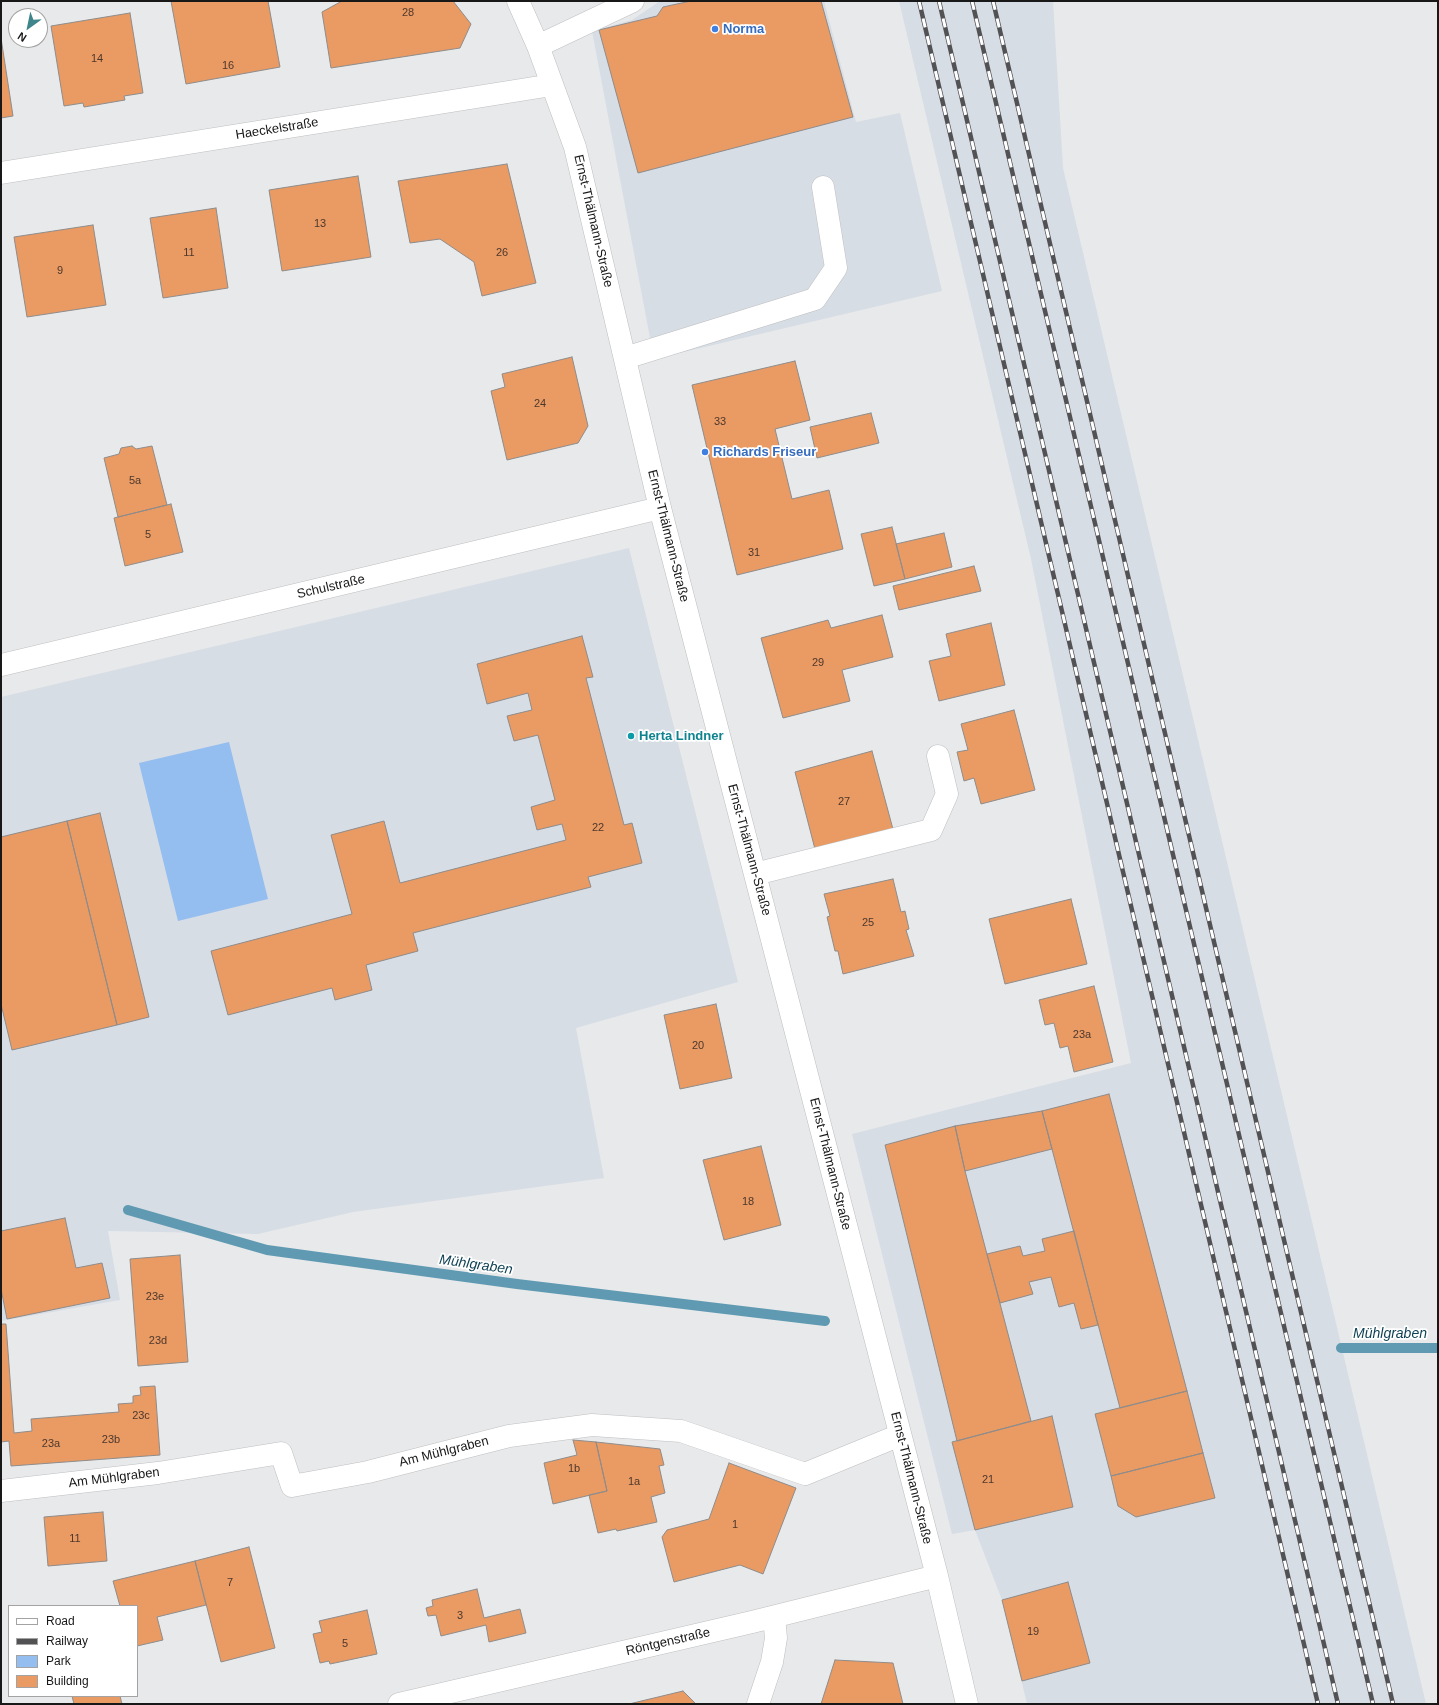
<!DOCTYPE html>
<meta charset="utf-8">
<style>
body{margin:0}
#map{position:relative;width:1439px;height:1705px;overflow:hidden;background:#e8e9eb;font-family:Helvetica,sans-serif}
canvas{display:block}
.frame{position:absolute;inset:0;border:2px solid #181819;pointer-events:none}
.legend{position:absolute;left:8px;top:1605px;width:130px;height:92px;box-sizing:border-box;background:#fff;border:1px solid #a3a3a3;margin:0;padding:5px 7px;list-style:none;font-size:12px;color:#181819}
.legend li{display:flex;align-items:center;gap:8px;height:20px}
.legend b{width:20px;border:1px solid #a3a3a3}
.north{position:absolute;left:8px;top:8px;width:40px;height:40px;box-sizing:border-box;background:#fff;border:1px solid #a3a3a3;border-radius:50%;rotate:213deg;font-size:11px;font-weight:700;line-height:16px;text-align:center;color:#181819}
.north::after{content:'';display:block;margin:auto;width:14px;height:18px;background:#3e868c;clip-path:polygon(50% 0,100% 100%,50% 72%,0 100%)}
</style>
<div id="map">
<canvas width="1439" height="1705"></canvas>
<div class="frame"></div>
<ul class="legend">
<li><b style="height:5px;background:#fff"></b>Road</li>
<li><b style="height:5px;background:#525254"></b>Railway</li>
<li><b style="height:11px;background:#94bdf0"></b>Park</li>
<li><b style="height:11px;background:#ea9a63"></b>Building</li>
</ul>
<div class="north">N</div>
</div>
<script>
const c = document.querySelector('canvas').getContext('2d');
c.lineJoin = 'round';
function fillPath(path, color) { c.fillStyle = color; c.fill(path, 'evenodd'); }
const toPath = rows => new Path2D(rows.map(r => 'M' + r).join(''));
function stroke(path, color, width, dash) { c.strokeStyle = color; c.lineWidth = width; c.lineCap = dash ? 'butt' : 'round'; c.setLineDash(dash || []); c.stroke(path); }
function write(font, color, halo, rows, align = 'center') {
  c.font = font + ' Helvetica,sans-serif'; c.lineWidth = 3.5; c.setLineDash([]); c.textBaseline = 'middle'; c.strokeStyle = halo; c.fillStyle = color; for (const [text, x, y, turn = 0] of rows) {
    c.save(); c.translate(x, y); c.rotate((+turn || 0) * Math.PI / 180); c.textAlign = isNaN(turn) ? turn : align; if (halo) c.strokeText(text, 0, 0); c.fillText(text, 0, 0); c.restore();
  }
}
fillPath(toPath([
 [660,1,824,1,856,122,900,113,942,291,654,359,592,31,632,20],
 [899,1,1053,1,1063,168,1426,1704,1027,1704,1002,1600,975,1530,952,1534,852,1134,1131,1063,1031,559],
 [629,548,738,982,576,1028,604,1178,353,1212,258,1234,108,1231,120,1300,1,1321,1,697]
]), '#d7dde5');
fillPath(toPath([
 [229,742,268,899,178,921,139,763]
]), '#94bdf0');
stroke(toPath([
 [128,1210,267,1250,517,1284,825,1321],
 [1341,1348,1438,1348]
]), '#5f9ab2', 10);
const building = toPath([
 [171,1,268,1,280,67,186,84,171,1],
 [342,1,453,1,471,24,460,48,331,68,322,12,342,1],
 [691,1,821,1,853,117,638,173,599,30,657,16,663,7,691,1],
 [130,13,143,93,124,96,125,100,84,107,83,103,64,106,51,26,130,13],
 [1,38,13,116,1,118,1,38],
 [507,164,536,283,482,296,474,262,440,239,410,243,398,181,507,164],
 [358,176,371,257,282,271,269,190,358,176],
 [216,208,228,288,163,298,150,218,216,208],
 [93,225,106,305,27,317,14,237,93,225],
 [572,357,588,426,578,443,507,460,491,391,505,387,502,374,572,357],
 [795,361,810,420,775,429,792,499,829,490,843,549,737,575,692,385,795,361],
 [871,413,879,443,817,458,810,427,871,413],
 [132,446,136,449,152,446,167,505,118,517,104,458,119,454,121,448,132,446],
 [171,504,183,552,125,566,114,518,171,504],
 [892,527,905,579,874,586,861,534,892,527],
 [944,533,952,567,905,579,896,544,944,533],
 [974,566,981,591,899,610,893,586,974,566],
 [882,615,893,657,842,670,850,701,783,718,761,638,828,620,831,628,882,615],
 [991,623,1005,685,939,701,929,661,951,656,946,634,991,623],
 [582,636,593,677,586,678,624,825,632,823,642,863,588,877,591,887,413,933,418,951,366,965,372,990,335,1000,332,988,228,1015,211,951,352,914,331,835,384,821,400,883,566,840,562,824,537,830,531,807,555,800,538,735,514,741,507,716,532,710,528,693,487,704,477,664,582,636],
 [1014,710,1035,790,981,804,974,778,964,781,957,752,968,750,961,724,1014,710],
 [872,751,894,833,816,853,795,772,872,751],
 [100,813,149,1017,117,1025,67,821,100,813],
 [67,821,117,1025,12,1050,1,1004,1,837,67,821],
 [893,879,901,912,905,911,909,929,906,930,914,956,843,974,838,951,835,951,827,917,830,916,824,894,893,879],
 [1071,899,1087,964,1005,984,989,919,1071,899],
 [1094,986,1113,1062,1074,1072,1068,1046,1060,1048,1054,1023,1045,1025,1039,1000,1094,986],
 [716,1004,732,1078,680,1089,664,1015,716,1004],
 [1109,1094,1187,1391,1120,1408,1042,1111,1109,1094],
 [1042,1111,1052,1149,965,1171,955,1126,1042,1111],
 [955,1126,965,1171,1031,1421,957,1441,885,1145,955,1126],
 [761,1146,781,1225,724,1240,703,1160,761,1146],
 [65,1218,76,1268,102,1263,110,1298,7,1319,1,1289,1,1231,65,1218],
 [1074,1231,1098,1325,1081,1329,1074,1303,1059,1307,1051,1277,1029,1282,1033,1294,1000,1303,987,1254,1020,1246,1023,1256,1045,1251,1042,1239,1074,1231],
 [180,1255,188,1362,138,1366,130,1259,180,1255],
 [1,1324,6,1324,14,1433,32,1431,31,1419,119,1412,118,1404,133,1403,133,1396,141,1395,140,1387,155,1386,160,1455,11,1466,9,1441,1,1442,1,1324],
 [1187,1391,1203,1453,1111,1476,1095,1414,1187,1391],
 [1052,1416,1073,1507,975,1530,952,1442,1052,1416],
 [573,1440,596,1442,607,1491,553,1504,544,1463,577,1455,573,1440],
 [596,1442,660,1449,664,1465,659,1466,665,1493,651,1497,657,1522,617,1531,616,1529,598,1533,589,1495,607,1491,596,1442],
 [1203,1453,1215,1498,1136,1517,1118,1506,1111,1476,1203,1453],
 [729,1463,796,1488,763,1574,740,1565,674,1582,662,1537,667,1530,709,1519,729,1463],
 [103,1512,107,1561,48,1566,44,1517,103,1512],
 [249,1547,275,1648,221,1662,195,1561,249,1547],
 [195,1561,206,1605,157,1617,163,1640,137,1646,137,1606,120,1606,113,1581,195,1561],
 [1068,1582,1090,1663,1022,1681,1002,1600,1068,1582],
 [477,1589,484,1618,520,1609,526,1633,489,1642,486,1625,441,1636,436,1615,428,1616,426,1608,433,1606,432,1600,477,1589],
 [367,1610,377,1654,330,1664,329,1661,320,1663,313,1634,322,1632,319,1621,367,1610],
 [835,1660,893,1663,903,1704,821,1704,835,1660],
 [683,1691,696,1704,629,1704,683,1691],
 [72,1696,120,1696,122,1704,74,1704,72,1696]
]);
fillPath(building, '#ea9a63');
stroke(building, '#8e8c8b', 1);
const minor = toPath([
 [518,1,538,46,575,147,660,508,937,1576,967,1704],
 [538,46,633,1],
 [1,173,552,85],
 [625,358,815,299,836,268,823,187],
 [1,665,660,508],
 [755,874,931,830,947,794,938,756],
 [1,1491,158,1473,281,1453,292,1486,368,1472,509,1436,592,1425,681,1431,805,1474,900,1435],
 [399,1704,752,1622,937,1576],
 [758,1704,772,1662,776,1638,774,1617]
]);
stroke(minor, '#bebfc1', 23);
stroke(minor, '#fff', 22);
const rail = toPath([
 [919,1,1318,1704],
 [939,1,1338,1704],
 [972,1,1373,1704],
 [993,1,1393,1704]
]);
stroke(rail, '#525254', 4.5);
stroke(rail, '#fff', 3, [9]);
for (const [x, y, r, color] of [
 [715,29,4,"#3f7fe0"],
 [705,452,4,"#3f7fe0"],
 [631,736,4,"#0f9aa8"]
]) { const dot = new Path2D(); dot.arc(x, y, r, 0, 2 * Math.PI); c.fillStyle = color; c.fill(dot); stroke(dot, '#fff', 1.5); }
write('11px', '#4c382c', null, [
 ["28",408,13],
 ["14",97,59],
 ["16",228,66],
 ["13",320,224],
 ["11",189,253],
 ["26",502,253],
 ["9",60,271],
 ["24",540,404],
 ["33",720,422],
 ["5a",135,481],
 ["5",148,535],
 ["31",754,553],
 ["29",818,663],
 ["27",844,802],
 ["22",598,828],
 ["25",868,923],
 ["23a",1082,1035],
 ["20",698,1046],
 ["18",748,1202],
 ["23e",155,1297],
 ["23d",158,1341],
 ["23c",141,1416],
 ["23b",111,1440],
 ["23a",51,1444],
 ["1b",574,1469],
 ["21",988,1480],
 ["1a",634,1482],
 ["1",735,1525],
 ["11",75,1539],
 ["7",230,1583],
 ["3",460,1616],
 ["19",1033,1632],
 ["5",345,1644]
]);
write('bold 13px', '#366cbe', '#fff', [
 ["Norma",723,29],
 ["Richards Friseur",713,452]
], 'left');
write('13px', '#181819', '#fff', [
 ["Haeckelstraße",277,129,-9],
 ["Ernst-Thälmann-Straße",593,221,77],
 ["Ernst-Thälmann-Straße",668,536,76],
 ["Schulstraße",331,587,-13],
 ["Ernst-Thälmann-Straße",749,850,75],
 ["Ernst-Thälmann-Straße",830,1164,76],
 ["Am Mühlgraben",444,1452,-14],
 ["Am Mühlgraben",114,1478,-7],
 ["Ernst-Thälmann-Straße",911,1478,76],
 ["Röntgenstraße",668,1642,-13]
]);
write('bold 13px', '#0d838f', '#fff', [
 ["Herta Lindner",639,736]
], 'left');
write('italic 14px', '#0c3f51', '#fff', [
 ["Mühlgraben",476,1265,8],
 ["Mühlgraben",1390,1334]
]);
</script>
